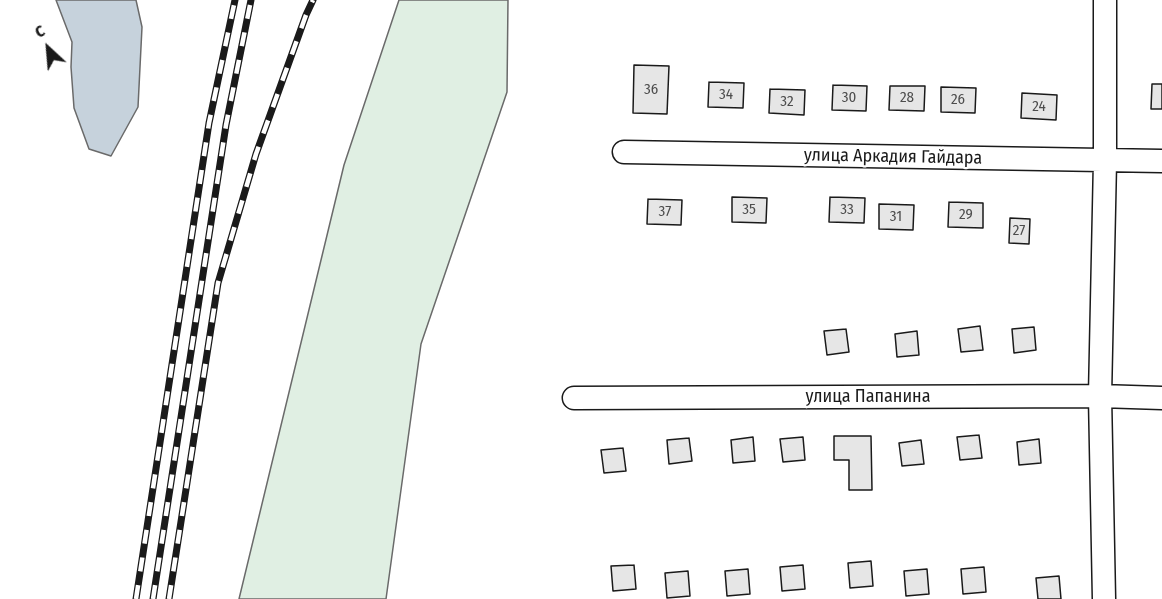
<!DOCTYPE html>
<meta charset="utf-8">
<style>
body{margin:0}
#map{position:relative;width:1162px;height:599px;overflow:hidden;background:#fff;font-family:"Fira Sans Condensed",sans-serif}
canvas{display:block}
.north{position:absolute;left:18px;top:18px;width:60px;height:60px;-webkit-text-stroke:4px #fff;paint-order:stroke;rotate:334deg;font-size:16px;font-weight:700;line-height:24px;text-align:center;color:#1a1a1a}
.north::after{content:'';display:block;margin:auto;width:21px;height:27px;background:#1a1a1a;clip-path:polygon(50% 0,100% 100%,50% 72%,0 100%)}
</style>
<div id="map">
<canvas width="1162" height="599"></canvas>
<div class="north">С</div>
</div>
<script>
const c = document.querySelector('canvas').getContext('2d');
c.lineJoin = 'round';
function fillPath(path, color) { c.fillStyle = color; c.fill(path, 'evenodd'); }
const toPath = rows => new Path2D(rows.map(r => 'M' + r).join(''));
function stroke(path, color, width, dash) { c.strokeStyle = color; c.lineWidth = width; c.lineCap = dash ? 'butt' : 'round'; c.setLineDash(dash || []); c.stroke(path); }
function write(font, color, halo, rows, align = 'center') {
  c.font = font + ' "Fira Sans Condensed",sans-serif'; c.lineWidth = 4.5; c.setLineDash([]); c.textBaseline = 'middle'; c.strokeStyle = halo; c.fillStyle = color; for (const [text, x, y, turn = 0] of rows) {
    c.save(); c.translate(x, y); c.rotate((+turn || 0) * Math.PI / 180); c.textAlign = isNaN(turn) ? turn : align; if (halo) c.strokeText(text, 0, 0); c.fillText(text, 0, 0); c.restore();
  }
}
const green = toPath([
 [399,0,508,0,507,92,421,344,386,599,239,599,344,165,399,0]
]);
fillPath(green, '#e0efe3');
stroke(green, '#6a6a6a', 1.5);
const water = toPath([
 [56,0,136,0,142,27,138,107,111,156,89,149,74,108,71,67,72,42,56,0]
]);
fillPath(water, '#c6d2dc');
stroke(water, '#6a6a6a', 1.5);
const building = toPath([
 [634,65,669,66,667,114,633,113,634,65],
 [709,82,744,83,743,108,708,107,709,82],
 [1152,84,1162,84,1162,109,1151,109,1152,84],
 [833,85,867,86,866,111,832,110,833,85],
 [890,86,925,86,924,111,889,110,890,86],
 [941,87,976,88,975,113,941,112,941,87],
 [770,89,805,90,804,115,769,113,770,89],
 [1022,93,1057,95,1056,120,1021,118,1022,93],
 [732,197,767,198,766,223,732,222,732,197],
 [830,197,865,198,864,223,829,222,830,197],
 [648,199,682,200,681,225,647,224,648,199],
 [949,202,983,203,983,228,948,227,949,202],
 [879,204,914,205,913,230,879,229,879,204],
 [1010,218,1030,219,1029,244,1009,243,1010,218],
 [980,326,983,350,961,352,958,329,980,326],
 [1034,327,1036,350,1014,353,1012,329,1034,327],
 [846,329,849,352,827,355,824,331,846,329],
 [917,331,919,355,897,357,895,334,917,331],
 [979,435,982,458,960,460,957,437,979,435],
 [834,436,871,436,872,490,849,490,849,460,834,460,834,436],
 [753,437,755,461,733,463,731,440,753,437],
 [803,437,805,460,783,462,780,439,803,437],
 [689,438,692,461,669,464,667,440,689,438],
 [1039,439,1041,463,1019,465,1017,442,1039,439],
 [921,440,924,464,902,466,899,443,921,440],
 [623,448,626,471,604,473,601,450,623,448],
 [871,561,873,586,850,588,848,563,871,561],
 [634,565,636,589,613,591,611,566,634,565],
 [803,565,805,589,782,591,780,567,803,565],
 [984,567,986,592,963,594,961,569,984,567],
 [748,569,750,594,727,596,725,571,748,569],
 [927,569,929,594,906,596,904,571,927,569],
 [688,571,690,596,667,598,665,573,688,571],
 [1059,576,1061,599,1038,599,1036,578,1059,576]
]);
fillPath(building, '#e6e6e6');
stroke(building, '#1a1a1a', 1.5);
const minor = toPath([
 [624,152,1162,161],
 [574,398,1100,396,1162,398],
 [1104,599,1100,396,1105,161,1105,0]
]);
stroke(minor, '#1a1a1a', 25);
stroke(minor, '#fff', 22);
const rail = toPath([
 [136,599,209,123,235,0],
 [153,599,226,125,251,0],
 [169,599,218,283,256,154,306,15,313,0]
]);
stroke(rail, '#1a1a1a', 7);
stroke(rail, '#fff', 4.5, [14]);
write('15px', '#4d4d4d', null, [
 ["36",651,90],
 ["34",726,95],
 ["30",849,98],
 ["28",907,98],
 ["26",958,100],
 ["32",787,102],
 ["24",1039,107],
 ["35",749,210],
 ["33",847,210],
 ["37",665,212],
 ["29",966,215],
 ["31",896,217],
 ["27",1019,231]
]);
write('18px', '#1a1a1a', '#fff', [
 ["улица Аркадия Гайдара",893,157,1],
 ["улица Папанина",868,397]
]);
</script>
